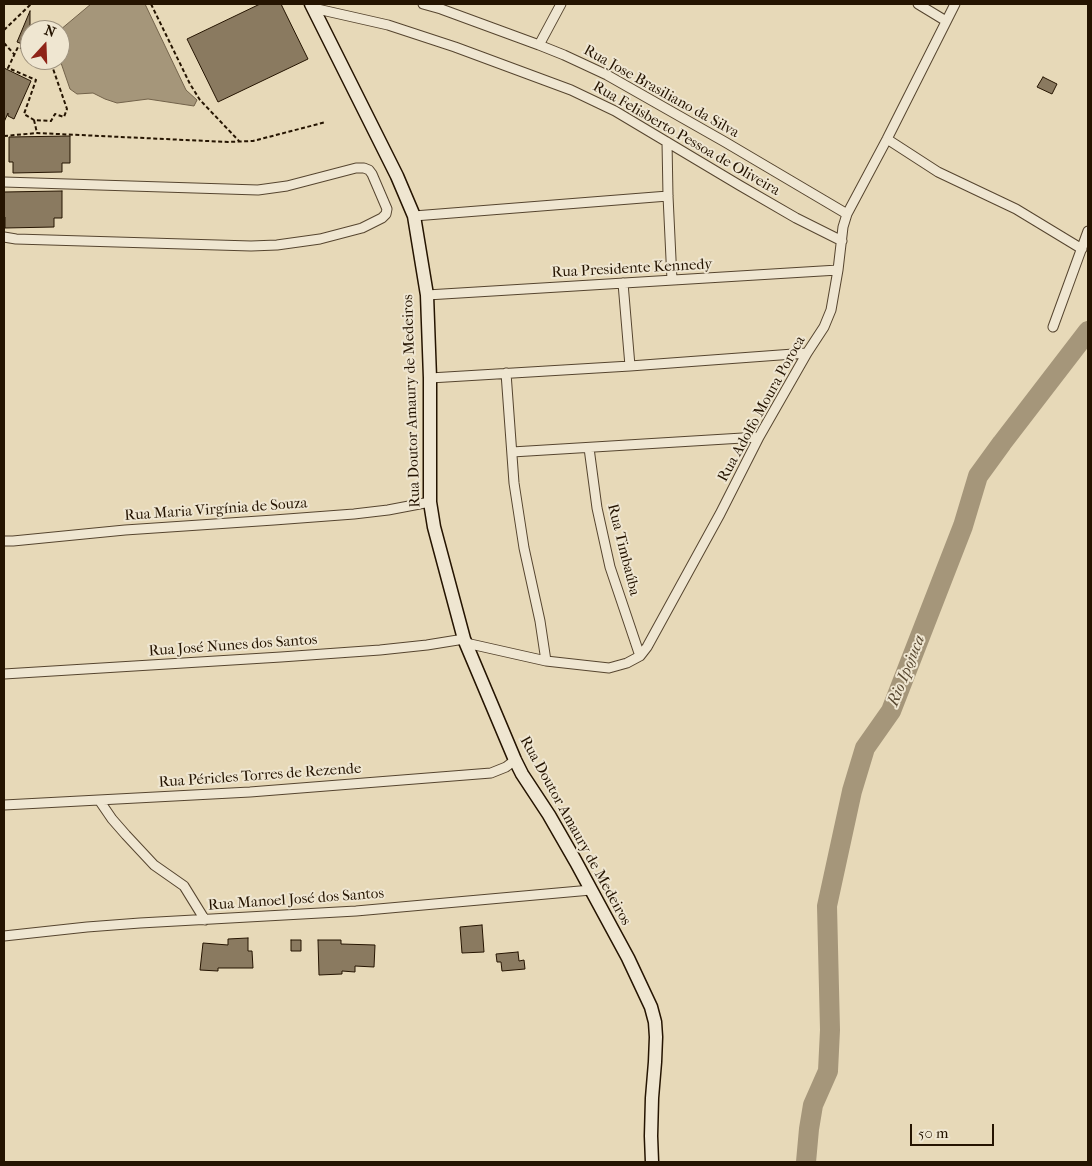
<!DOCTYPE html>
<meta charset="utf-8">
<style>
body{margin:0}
#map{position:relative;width:1092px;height:1166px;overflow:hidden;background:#e7d9b8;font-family:"IM FELL French Canon",serif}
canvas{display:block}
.frame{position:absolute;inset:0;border:5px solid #251401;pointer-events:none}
.north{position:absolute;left:20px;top:20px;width:50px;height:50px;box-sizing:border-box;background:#efe6d1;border:1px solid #9e927e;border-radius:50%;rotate:20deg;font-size:14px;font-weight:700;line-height:20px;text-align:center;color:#251401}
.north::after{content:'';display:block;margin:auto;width:18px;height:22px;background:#8f2418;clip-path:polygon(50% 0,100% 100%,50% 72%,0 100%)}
.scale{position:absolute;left:910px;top:1124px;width:84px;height:22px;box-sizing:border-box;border:2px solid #251401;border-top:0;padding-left:6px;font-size:15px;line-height:18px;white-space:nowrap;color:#251401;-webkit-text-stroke:4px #efe6d1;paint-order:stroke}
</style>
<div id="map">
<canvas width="1092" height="1166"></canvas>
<div class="frame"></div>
<div class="north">N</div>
<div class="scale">50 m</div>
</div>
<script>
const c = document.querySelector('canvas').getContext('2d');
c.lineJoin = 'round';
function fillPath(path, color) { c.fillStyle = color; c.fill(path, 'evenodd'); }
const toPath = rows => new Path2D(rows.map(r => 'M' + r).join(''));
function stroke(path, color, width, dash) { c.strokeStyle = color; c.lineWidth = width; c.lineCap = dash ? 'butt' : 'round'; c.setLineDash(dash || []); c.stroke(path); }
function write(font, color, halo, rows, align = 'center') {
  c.font = font + ' "IM FELL French Canon",serif'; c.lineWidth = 4; c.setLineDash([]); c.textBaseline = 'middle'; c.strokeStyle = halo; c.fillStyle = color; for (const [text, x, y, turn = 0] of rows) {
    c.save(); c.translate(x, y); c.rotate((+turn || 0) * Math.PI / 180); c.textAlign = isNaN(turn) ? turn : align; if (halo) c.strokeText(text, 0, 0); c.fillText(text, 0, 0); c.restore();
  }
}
const water = toPath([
 [91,4,145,4,186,90,197,100,194,106,148,99,117,103,105,99,93,93,77,94,70,89,60,60,60,30,91,4]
]);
fillPath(water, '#a5967a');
stroke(water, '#72624a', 1);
stroke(toPath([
 [806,1162,809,1129,813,1105,828,1071,830,1030,827,906,852,791,865,748,891,711,963,526,978,476,1002,443,1088,331]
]), '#a5967a', 20);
const building = toPath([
 [260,4,281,4,308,59,218,102,187,39,260,4],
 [30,11,30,47,17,42,30,11],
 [4,68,31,81,14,119,8,116,8,113,4,122,4,68],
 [1043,77,1057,84,1052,94,1037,87,1043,77],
 [70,136,70,163,62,163,62,172,13,173,13,162,9,162,9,137,70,136],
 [62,191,62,218,54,218,54,227,5,228,5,217,4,217,4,192,62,191],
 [482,925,484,952,462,953,460,927,482,925],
 [248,938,248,951,252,951,253,968,218,968,218,971,200,970,203,943,228,945,228,939,248,938],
 [291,940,301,940,301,951,291,951,291,940],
 [318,940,341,940,341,944,375,945,374,967,355,966,355,972,342,971,342,974,319,975,318,940],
 [518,952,519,961,524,960,525,969,502,971,501,962,497,962,496,954,518,952]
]);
fillPath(building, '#8a7a60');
stroke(building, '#251401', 1);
const street = toPath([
 [423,4,441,9,539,45,564,55,607,75,725,142,847,214],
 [918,4,946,21],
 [313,8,388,25,455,47,571,90,615,111,739,185,796,218,842,241],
 [539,45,561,4],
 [887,139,938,172,1016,209,1082,249],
 [667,142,668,196,672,280],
 [4,182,258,190,287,186,356,168,364,168,369,170,372,174,387,209,386,214,382,218,362,228,320,239,277,245,251,246,16,239,4,237],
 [414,216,668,196],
 [623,283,630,366],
 [427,295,838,270],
 [1053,327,1088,231],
 [506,373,514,483,524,548,540,621,546,661],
 [430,378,630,366,807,353],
 [589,448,597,508,610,567,640,656],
 [512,452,759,437],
 [4,541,13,541,125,530,274,520,354,514,388,510,430,502],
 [466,643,546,661,609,668,627,663,640,656,647,647,720,514,759,437,807,353,824,327,831,310,838,270,843,227,847,214,887,139,955,4],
 [4,674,281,657,380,650,427,645,464,639],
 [99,800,112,819,126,835,154,865,184,886,205,920],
 [4,805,250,792,491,773,506,767,515,760],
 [4,936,87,927,140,923,356,911,591,890]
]);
const secondary = toPath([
 [311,4,397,176,414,216,427,295,430,378,430,502,434,527,464,639,515,760,522,774,549,815,576,862,628,958,651,1007,655,1022,656,1037,655,1062,652,1098,651,1136,652,1162]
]);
stroke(street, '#56452f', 11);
stroke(secondary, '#251401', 15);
stroke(toPath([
 [151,4,190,84,200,100,239,141],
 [4,30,31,4],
 [4,43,14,54],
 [30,51,18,47,8,68,36,80,24,114,34,120,51,121,55,114,64,117,67,109,50,60],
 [34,120,37,133],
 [4,136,37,133,228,142,253,141,326,122]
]), '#251401', 2, [4, 2.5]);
stroke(street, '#efe6d1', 9);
stroke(secondary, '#efe6d1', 12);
write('15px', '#251401', '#efe6d1', [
 ["Rua Jose Brasiliano da Silva",661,92,29],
 ["Rua Felisberto Pessoa de Oliveira",686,139,30],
 ["Rua Presidente Kennedy",632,269,-3],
 ["Rua Doutor Amaury de Medeiros",412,401,-92],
 ["Rua Adolfo Moura Poroca",762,409,-61],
 ["Rua Maria Virgínia de Souza",216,510,-4],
 ["Rua Timbaúba",623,550,76],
 ["Rua José Nunes dos Santos",233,646,-4],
 ["Rua Péricles Torres de Rezende",260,776,-4],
 ["Rua Doutor Amaury de Medeiros",575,831,61],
 ["Rua Manoel José dos Santos",296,900,-4]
]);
write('italic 16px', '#584831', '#efe6d1', [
 ["Rio Ipojuca",907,671,-68]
]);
</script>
